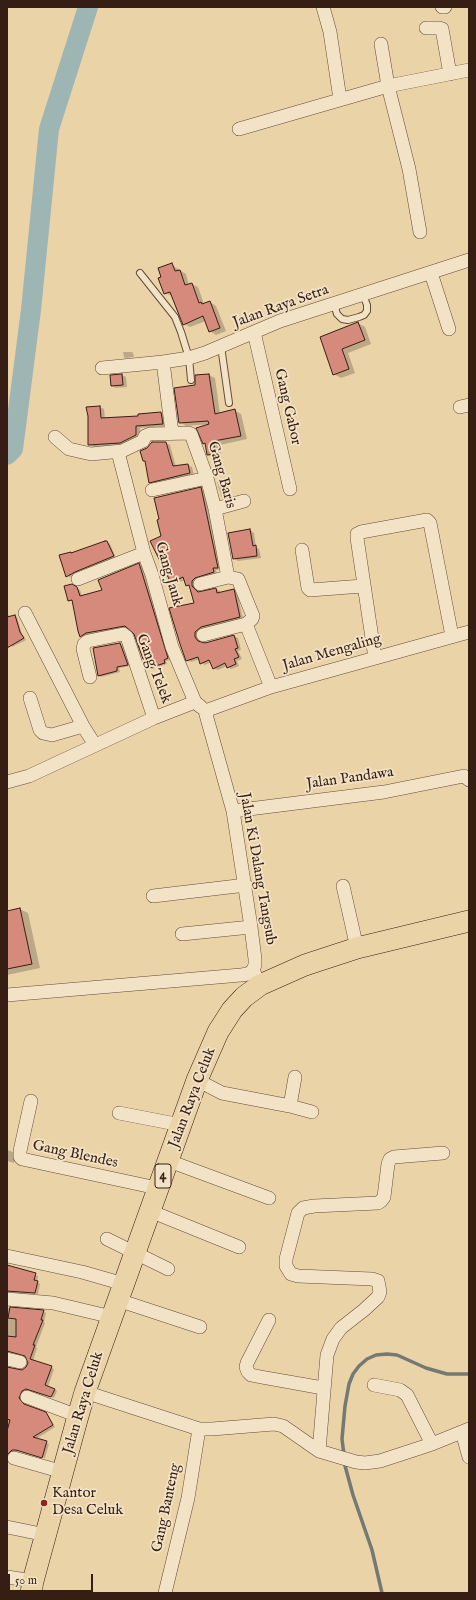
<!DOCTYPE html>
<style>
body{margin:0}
#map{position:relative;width:476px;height:1600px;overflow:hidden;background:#ebd3a8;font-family:"IM FELL English",serif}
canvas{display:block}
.frame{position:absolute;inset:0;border:8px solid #371e14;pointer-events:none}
.scale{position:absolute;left:8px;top:1574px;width:85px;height:18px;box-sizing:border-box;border:2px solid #371e14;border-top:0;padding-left:5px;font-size:12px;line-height:14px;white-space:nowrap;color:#371e14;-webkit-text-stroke:3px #f2e2c6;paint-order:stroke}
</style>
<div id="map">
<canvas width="476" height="1600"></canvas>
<div class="frame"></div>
<div class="scale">50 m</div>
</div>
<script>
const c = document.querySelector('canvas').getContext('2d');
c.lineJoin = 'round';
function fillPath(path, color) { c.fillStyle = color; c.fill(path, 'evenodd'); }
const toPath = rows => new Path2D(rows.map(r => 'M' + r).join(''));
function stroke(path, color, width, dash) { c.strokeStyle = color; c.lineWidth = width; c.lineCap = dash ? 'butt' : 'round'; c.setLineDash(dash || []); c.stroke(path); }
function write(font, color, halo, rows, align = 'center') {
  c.font = font + ' "IM FELL English",serif'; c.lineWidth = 3.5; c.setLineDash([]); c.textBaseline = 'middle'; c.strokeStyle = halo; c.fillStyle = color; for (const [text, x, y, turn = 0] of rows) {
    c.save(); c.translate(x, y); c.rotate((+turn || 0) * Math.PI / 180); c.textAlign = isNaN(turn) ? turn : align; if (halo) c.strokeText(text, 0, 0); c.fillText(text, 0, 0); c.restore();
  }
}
fillPath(toPath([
 [172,265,186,274,189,285,192,284,198,287,204,304,210,302,216,306,226,331,216,335,210,331,206,321,190,327,184,324,172,296,165,293],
 [358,323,365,327,371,344,348,353,355,373,341,378,334,374,321,338],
 [123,352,132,352,133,353,134,357,125,358,124,357],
 [122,375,126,377,127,387,116,388,112,386,111,376],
 [209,375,215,378,220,414,234,410,241,414,247,439,220,445,221,458,214,458,208,455,206,444,204,443,211,424,186,426,180,422,196,386],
 [100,407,104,409,105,419,139,417,161,413,165,415,167,426,140,428,140,438,125,445,94,447,89,445],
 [166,443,170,445,176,467,188,465,192,467,194,475,154,484,150,482,146,462,144,460],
 [217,482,220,482,224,484,227,500,222,498],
 [201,489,204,490,221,569,216,570,217,574,196,584,196,589,199,593,216,589,220,591,220,594,233,591,237,592,243,619,198,636,201,644,234,636,238,638,241,650,238,651,242,659,237,661,239,666,231,669,227,666,218,670,214,668,211,662,205,665,201,663,200,659,191,662,187,660,195,603,190,587,187,585,185,580,175,584,171,582,162,536],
 [250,530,254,533,256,547,259,549,261,558,238,561,234,558],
 [107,542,110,544,116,558,78,573,70,577,67,576],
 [139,565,142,566,170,660,166,661,167,664,152,669,144,659,135,633,128,627,90,634,84,638,81,636,73,601,69,600,77,588,80,590,82,596,103,590],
 [7,611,9,617,15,615,17,617,22,634,26,640,12,647,7,640],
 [120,644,123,645,130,666,119,668,120,672,101,677,99,675,94,649],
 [20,909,28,913,40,968,7,975,7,912],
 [7,1150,16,1153,14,1163,7,1161],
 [7,1266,38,1276,37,1282,40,1284,38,1294,7,1293],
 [7,1308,43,1311,46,1313,44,1322,45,1323,36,1347,37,1348,33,1361,54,1369,48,1387,57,1391,54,1398,30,1390,24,1392,22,1400,26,1406,48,1415,55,1427,36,1439,49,1444,45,1458,19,1451,12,1453,9,1457,7,1457,7,1368,22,1371,29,1365,28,1359,24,1355,8,1352,7,1354]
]), '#0003');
stroke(toPath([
 [344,1455,342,1439,345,1406,349,1384,353,1374,359,1366,367,1359,376,1355,387,1354,397,1355,426,1368,447,1374,469,1374],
 [344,1462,353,1495,372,1550,382,1593]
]), '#747973', 3.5);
stroke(toPath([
 [7,455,13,449,31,310,49,129,88,7]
]), '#9db5b3', 20);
const building = toPath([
 [172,263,175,271,180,270,185,285,192,283,199,303,201,302,202,304,210,301,220,328,209,332,203,316,183,325,170,292,164,294,158,278,161,277,158,268,172,263],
 [358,322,365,340,342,349,349,369,333,375,320,337,358,322],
 [122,374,123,385,111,386,110,375,122,374],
 [209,374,215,414,235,409,241,436,214,441,215,454,207,455,205,443,203,444,196,428,209,424,208,421,179,423,174,388,195,385,195,375,209,374],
 [100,406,101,418,138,416,138,414,161,412,163,424,136,426,136,435,120,443,88,445,88,416,86,407,100,406],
 [152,442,166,442,173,466,188,464,190,473,149,483,145,461,143,461,140,451,147,448,152,442],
 [201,487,218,568,213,568,214,572,195,578,192,581,192,586,198,592,216,588,217,593,234,589,240,617,201,627,195,632,195,637,198,641,205,643,234,635,238,648,235,649,239,657,234,659,236,664,227,668,225,663,213,669,209,660,200,664,198,657,186,661,180,644,169,608,194,603,189,585,186,586,183,577,171,583,150,541,161,536,157,520,159,519,154,498,201,487],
 [250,529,253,546,256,545,257,556,233,559,228,533,250,529],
 [105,541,107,541,114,556,75,572,66,577,59,555,71,552,71,553,105,541],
 [139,563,168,658,164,660,165,663,149,668,146,659,143,659,134,634,125,626,86,633,80,637,78,631,72,600,68,601,64,586,72,584,77,587,80,596,102,590,98,580,139,563],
 [15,615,20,632,24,638,7,648,7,617,15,615],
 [120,643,128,665,117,667,117,671,98,676,93,648,120,643],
 [20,908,32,964,7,969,7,911,20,908],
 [7,1265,36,1273,34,1280,38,1281,35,1293,7,1291,7,1265],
 [10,1307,44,1310,41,1320,43,1320,33,1345,35,1345,30,1359,52,1366,45,1385,55,1389,51,1397,26,1389,22,1391,19,1398,24,1404,46,1412,53,1425,33,1437,47,1441,42,1458,16,1450,12,1450,7,1455,7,1431,10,1420,7,1419,7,1367,22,1370,26,1367,28,1363,25,1356,7,1351,7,1336,16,1337,16,1319,8,1318,10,1307]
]);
fillPath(building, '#d58a7c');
stroke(building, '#371e14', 1);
const service = toPath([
 [140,273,175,317,181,332,189,358,191,380],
 [334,304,337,314,342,319,348,320,359,317,364,315,367,311,367,305,363,295],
 [221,346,229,403]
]);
const minor = toPath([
 [323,7,330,32,340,99],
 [442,7,445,7],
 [426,28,439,28,442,29,450,74],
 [381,44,388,86,409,169,420,232],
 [239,129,388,86,469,70],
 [431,273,449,329],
 [254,332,290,489],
 [163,362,172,433],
 [102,368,163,362,189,358,205,353,280,321,469,260],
 [460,407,469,405],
 [55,437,69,449,91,454,122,451,143,441,145,436,150,434,188,433,191,434,207,478,215,509,228,577],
 [118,452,144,553,152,575,172,647,195,702],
 [152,490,207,478],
 [215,509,244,501],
 [302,550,308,588,310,590,363,586],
 [78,579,144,553],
 [200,584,228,577,238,579,253,616,252,619,246,624,203,635],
 [25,613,83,726,95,745],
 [246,624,271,687],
 [375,658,357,538,357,534,361,532,427,520,430,523,452,636],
 [90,677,83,649,84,644,88,641,123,634,127,637,154,718],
 [30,698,40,730,43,733,52,735,83,726],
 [205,711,233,811,251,927,255,959,255,965,253,970,260,985],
 [205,711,271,687,469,632],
 [7,782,29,776,154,718,195,702,201,707],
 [233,811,384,792,464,776,469,780],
 [343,886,357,948],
 [153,896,246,885],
 [182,934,251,927],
 [7,995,241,975,248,974,253,970],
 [197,1080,222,1093,290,1106,312,1112],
 [31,1101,20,1151,20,1157,22,1159,157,1188],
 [290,1106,295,1077],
 [119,1113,181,1125],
 [169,1161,269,1198],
 [150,1211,239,1247],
 [107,1239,168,1269],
 [7,1256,82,1272,124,1284],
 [7,1299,53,1303,112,1317],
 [118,1300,200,1327],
 [269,1320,247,1363,246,1367,248,1372,251,1375,261,1377,323,1388],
 [7,1359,20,1362],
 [374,1385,400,1390,407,1395,432,1444],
 [85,1392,199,1429,212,1429,274,1424,283,1426,319,1451,356,1462,365,1463,380,1461,432,1444,469,1429],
 [27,1397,78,1416],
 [462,1432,469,1457],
 [319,1451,327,1355,333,1339,341,1328,364,1310,378,1297,380,1292,378,1281,372,1279,298,1276,291,1274,286,1266,286,1259,298,1213,303,1208,314,1206,378,1203,381,1201,384,1197,388,1164,390,1159,394,1157,443,1153],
 [14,1458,63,1472],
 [7,1527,46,1535],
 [7,1577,33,1581],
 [165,1593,188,1498,199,1429]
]);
const trunk = toPath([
 [31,1593,33,1581,78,1416,85,1392,197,1080,218,1032,232,1010,244,997,260,985,305,965,357,948,469,921]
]);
stroke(service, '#644b39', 8);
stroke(minor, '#644b39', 14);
stroke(trunk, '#371e14', 22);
stroke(service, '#f2e2c6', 6);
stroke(minor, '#f2e2c6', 13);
stroke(trunk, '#ebd3a8', 21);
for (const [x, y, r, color] of [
 [44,1503,4,"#8f2418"]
]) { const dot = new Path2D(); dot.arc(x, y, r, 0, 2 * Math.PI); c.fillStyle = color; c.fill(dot); stroke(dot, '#f2e2c6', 1.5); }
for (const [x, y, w] of [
 [163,1176,16]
]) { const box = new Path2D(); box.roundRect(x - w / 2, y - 12, w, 24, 3); c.fillStyle = '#f2e2c6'; c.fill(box); stroke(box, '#371e14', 1); }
write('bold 14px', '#371e14', null, [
 ["4",163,1176]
]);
write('15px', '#371e14', '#f2e2c6', [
 ["Jalan Raya Setra",281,307,-20],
 ["Gang Gabor",287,407,77],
 ["Gang Baris",221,475,74],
 ["Gang Jauk",168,574,74],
 ["Jalan Mengaling",332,653,-16],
 ["Gang Telek",153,669,69],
 ["Jalan Pandawa",350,779,-8],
 ["Jalan Ki Dalang Tangsub",257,869,80],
 ["Jalan Raya Celuk",193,1098,-69],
 ["Gang Blendes",75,1155,12],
 ["Jalan Raya Celuk",84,1403,-73],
 ["Gang Banteng",167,1508,-78]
]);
write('15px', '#371e14', '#f2e2c6', [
 ["Kantor",52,1494],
 ["Desa Celuk",52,1511]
], 'left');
</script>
